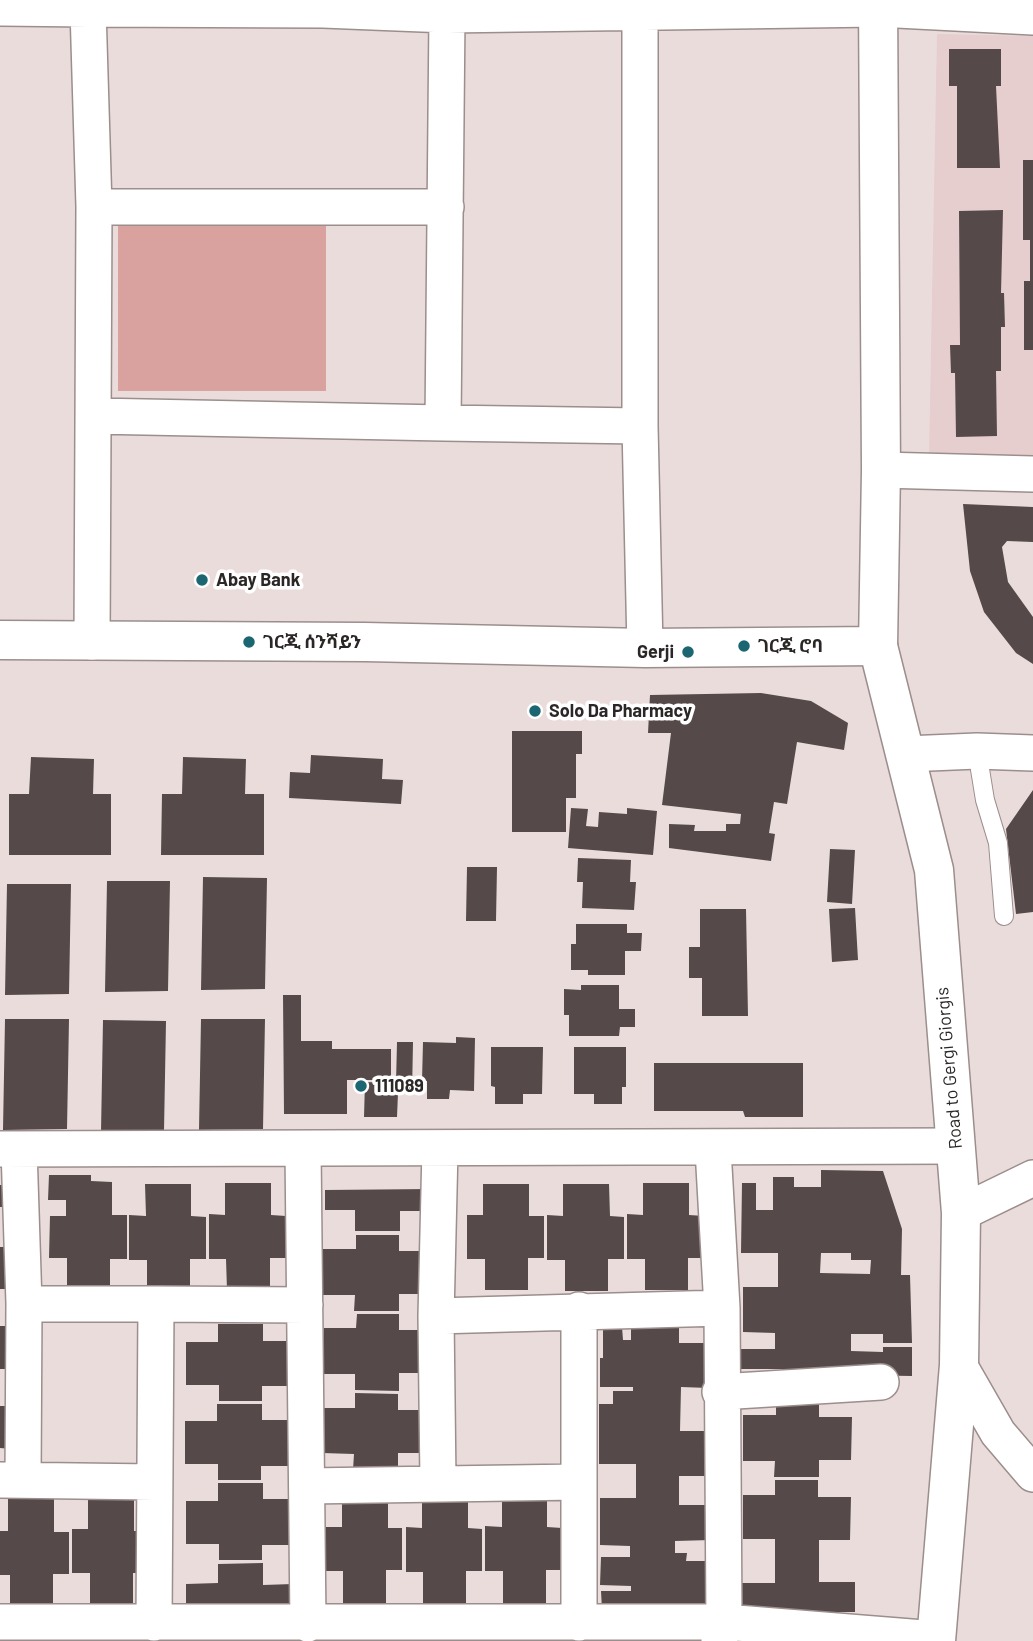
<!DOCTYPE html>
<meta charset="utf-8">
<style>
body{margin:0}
canvas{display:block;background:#eadcdb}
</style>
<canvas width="1033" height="1641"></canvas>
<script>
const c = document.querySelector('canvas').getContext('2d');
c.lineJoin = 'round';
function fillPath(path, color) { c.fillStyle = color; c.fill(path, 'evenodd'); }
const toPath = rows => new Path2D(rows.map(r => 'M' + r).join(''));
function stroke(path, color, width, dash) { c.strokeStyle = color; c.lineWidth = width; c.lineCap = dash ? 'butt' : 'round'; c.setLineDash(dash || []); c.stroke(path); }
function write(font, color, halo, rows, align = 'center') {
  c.font = font + ' Barlow,"Noto Sans Ethiopic",sans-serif'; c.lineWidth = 7; c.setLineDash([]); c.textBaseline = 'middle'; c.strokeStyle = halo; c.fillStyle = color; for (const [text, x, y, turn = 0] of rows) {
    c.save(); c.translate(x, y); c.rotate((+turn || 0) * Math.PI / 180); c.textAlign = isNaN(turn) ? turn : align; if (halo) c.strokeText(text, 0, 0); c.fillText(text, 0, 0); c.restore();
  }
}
fillPath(toPath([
 [937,34,1033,36,1033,458,929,456]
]), '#e5cecd');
fillPath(toPath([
 [118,220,326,220,326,391,118,391]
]), '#daa29f');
fillPath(toPath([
 [949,49,1001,49,1001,86,996,86,1000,168,957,168,957,86,949,86],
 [1023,160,1033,160,1033,350,1024,350,1024,281,1030,281,1030,240,1023,240],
 [1003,210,1001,293,1004,293,1005,327,1001,327,1001,371,996,371,997,436,956,437,955,373,951,373,950,345,960,345,959,211],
 [963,504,1033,507,1033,542,1007,541,1002,547,1008,582,1033,617,1033,664,1016,653,984,612,970,571],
 [761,693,811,701,848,723,844,750,797,742,787,804,774,802,769,833,775,834,771,861,669,848,669,824,695,825,694,831,726,831,726,824,740,824,741,814,662,805,671,733,648,733,650,695],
 [512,731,582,731,582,754,576,754,576,798,566,798,566,832,512,832],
 [311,755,383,759,382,779,403,780,401,804,289,798,290,772,310,773],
 [31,757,94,759,93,794,111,794,111,855,9,855,9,794,29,794],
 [183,757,246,759,245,794,264,794,264,855,161,855,162,794,182,794],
 [1033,790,1033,912,1016,914,1006,829],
 [571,808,588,809,586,826,598,827,599,812,627,814,627,808,657,811,653,855,568,848],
 [830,849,855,850,852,904,827,902],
 [578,858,631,860,630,882,636,882,634,910,582,908,583,882,577,882],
 [467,867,497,867,496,921,466,921],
 [203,877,267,878,265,989,201,990],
 [107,881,170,881,168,991,105,992],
 [7,884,71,884,69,994,5,995],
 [855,908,858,960,832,962,829,909],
 [700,909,746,909,748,1016,702,1016,702,978,689,978,689,947,700,947],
 [576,924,627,924,627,933,642,933,641,951,625,951,625,975,588,975,588,970,571,970,571,944,576,944],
 [581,985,619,985,619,1009,635,1009,635,1027,620,1027,619,1036,569,1036,569,1015,564,1015,564,989,581,990],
 [283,995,301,995,301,1041,332,1041,332,1049,391,1049,391,1080,347,1080,347,1114,284,1114],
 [5,1019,69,1019,67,1129,3,1130],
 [201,1019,265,1019,263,1129,199,1130],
 [103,1020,166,1021,164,1131,101,1132],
 [456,1037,475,1038,474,1091,450,1090,449,1099,427,1099,427,1081,422,1081,423,1042,456,1043],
 [397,1042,413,1042,412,1094,398,1093,397,1117,364,1117,365,1082,396,1083],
 [491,1047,543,1047,542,1094,523,1094,523,1104,495,1104,495,1087,491,1086],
 [574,1047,626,1047,626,1087,622,1087,622,1104,594,1104,594,1094,574,1094],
 [654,1063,803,1063,803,1117,745,1117,743,1111,654,1111],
 [821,1170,883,1171,902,1229,901,1275,910,1275,912,1343,883,1343,883,1334,851,1334,851,1351,883,1352,883,1347,912,1347,912,1376,793,1374,793,1369,741,1369,741,1349,775,1349,775,1333,743,1332,743,1287,778,1287,778,1253,741,1253,742,1183,756,1183,756,1210,773,1210,773,1177,794,1177,794,1187,821,1187],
 [821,1253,851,1253,851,1260,871,1260,870,1274,820,1273],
 [49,1175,91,1175,91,1181,112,1182,112,1215,127,1215,127,1259,110,1259,110,1291,67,1290,67,1258,49,1258,50,1216,66,1216,66,1200,48,1200],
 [225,1183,271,1183,271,1215,286,1216,286,1258,270,1258,270,1290,227,1290,226,1259,209,1259,209,1214,225,1215],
 [643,1183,689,1183,689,1215,704,1216,704,1258,688,1258,688,1290,645,1290,645,1259,627,1259,627,1214,643,1215],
 [145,1184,191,1184,191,1216,206,1217,206,1259,190,1259,190,1291,147,1291,147,1260,129,1260,129,1215,146,1216],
 [483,1184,529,1184,529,1216,544,1216,544,1258,528,1258,528,1290,485,1290,485,1259,467,1259,467,1215,483,1215],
 [563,1184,609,1184,610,1216,624,1217,624,1259,608,1259,608,1291,565,1291,565,1260,547,1260,547,1215,563,1216],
 [0,1185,13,1185,13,1207,0,1207],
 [431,1189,431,1211,400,1211,400,1231,355,1231,355,1210,325,1210,325,1190],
 [356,1235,399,1235,399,1251,431,1251,431,1294,399,1294,399,1311,354,1311,355,1295,323,1295,323,1249,356,1249],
 [0,1247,13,1247,13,1289,0,1289],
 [357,1314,399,1314,399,1330,431,1330,431,1373,399,1373,399,1391,355,1390,355,1374,323,1374,324,1328,356,1328],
 [631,1319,679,1319,679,1343,709,1343,709,1388,681,1387,680,1431,710,1431,711,1476,679,1476,679,1505,710,1505,711,1540,675,1541,675,1553,687,1553,686,1561,713,1561,708,1608,602,1610,601,1591,631,1591,631,1586,600,1585,601,1557,630,1557,630,1546,600,1545,600,1498,636,1498,636,1464,599,1464,599,1404,613,1404,613,1391,633,1391,633,1387,600,1387,600,1358,603,1358,603,1327,622,1327,623,1340,631,1340],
 [218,1324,263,1324,263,1341,294,1341,294,1386,262,1386,262,1401,219,1401,219,1385,186,1385,186,1342,218,1342],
 [0,1326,13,1326,13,1369,0,1369],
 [355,1393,398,1394,398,1410,430,1410,430,1453,398,1453,398,1470,353,1470,354,1454,322,1453,322,1408,355,1408],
 [776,1401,819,1401,819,1417,852,1417,851,1460,819,1460,819,1477,774,1477,775,1461,743,1461,743,1415,776,1415],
 [217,1404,262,1404,262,1420,294,1420,294,1466,261,1466,261,1480,218,1480,218,1464,185,1464,185,1421,217,1421],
 [0,1406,12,1406,12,1449,0,1448],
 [775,1480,818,1480,818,1497,851,1497,850,1540,819,1540,819,1582,855,1582,855,1612,740,1612,740,1583,775,1583,775,1539,743,1539,743,1495,775,1495],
 [218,1483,263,1483,263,1499,294,1499,294,1545,262,1545,262,1560,219,1560,219,1544,186,1544,186,1501,218,1501],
 [502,1495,547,1495,547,1527,562,1528,562,1570,546,1570,546,1603,503,1603,503,1571,485,1571,485,1526,502,1527],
 [342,1496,388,1496,388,1528,402,1528,402,1570,386,1570,386,1603,343,1603,343,1571,325,1571,325,1527,342,1527],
 [422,1496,468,1496,468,1528,482,1529,482,1571,466,1571,466,1604,423,1604,423,1572,406,1572,406,1527,422,1528],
 [88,1498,134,1498,134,1531,149,1531,149,1573,133,1573,133,1605,90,1605,90,1573,72,1573,72,1529,88,1529],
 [8,1499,54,1499,54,1532,69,1532,69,1574,53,1574,53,1606,10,1606,10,1575,0,1575,0,1531,8,1531],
 [263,1563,263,1585,293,1584,294,1604,186,1606,186,1584,218,1583,218,1564],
 [295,1636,341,1636,341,1641,295,1641],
 [215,1637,261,1637,261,1641,215,1641],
 [478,1637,524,1637,524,1641,478,1641],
 [398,1638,444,1638,444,1641,398,1641],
 [559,1638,604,1638,605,1641,559,1641]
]), '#554a49');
const service = toPath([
 [977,751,985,800,998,843,1004,916]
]);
const minor = toPath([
 [0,8,88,9,94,207,92,642],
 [88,9,323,10,447,15,878,9,1033,17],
 [640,13,640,426,645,648],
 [447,15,443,423,640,426],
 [94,207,446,207],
 [95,416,443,423],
 [881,470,1033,474],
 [906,754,977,751,1033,753],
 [0,1149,956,1146],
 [19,1149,24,1304,23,1480],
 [303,1149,308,1624],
 [440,1149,436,1316,722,1308],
 [713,1149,722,1308,724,1622,719,1641],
 [961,1213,1033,1178],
 [24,1304,156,1304],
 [436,1316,438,1483],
 [959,1365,998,1433,1033,1474],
 [720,1392,881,1382],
 [0,1480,154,1482],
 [307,1486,578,1482],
 [0,1622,724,1622,936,1639],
 [154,1623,156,1304,305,1305],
 [579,1623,579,1310]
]);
const secondary = toPath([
 [878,646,934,870,961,1213,959,1365,936,1641]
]);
const primary = toPath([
 [0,640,365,642,645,648,878,646,881,470,878,0]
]);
stroke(service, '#9b8e8d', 20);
stroke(minor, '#9b8e8d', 38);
stroke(secondary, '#9b8e8d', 41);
stroke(primary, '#9b8e8d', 41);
stroke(service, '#fff', 18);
stroke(minor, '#fff', 35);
stroke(secondary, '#fff', 38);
stroke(primary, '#fff', 38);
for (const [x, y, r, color] of [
 [202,580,7,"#1c6672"],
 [249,642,7,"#1c6672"],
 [744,646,7,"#1c6672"],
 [688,652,7,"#1c6672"],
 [535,711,7,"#1c6672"],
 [361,1086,7,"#1c6672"]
]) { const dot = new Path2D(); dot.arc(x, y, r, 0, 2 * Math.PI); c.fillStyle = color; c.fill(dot); stroke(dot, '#fff', 2.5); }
write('bold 18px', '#2c2727', '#fff', [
 ["Abay Bank",216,580],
 ["ገርጂ ሰንሻይን",263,642],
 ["ገርጂ ሮባ",758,646],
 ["Gerji",674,652,"right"],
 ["Solo Da Pharmacy",549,711],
 ["111089",375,1086]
], 'left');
write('18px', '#2c2727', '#fff', [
 ["Road to Gergi Giorgis",949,1068,-95]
]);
</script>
